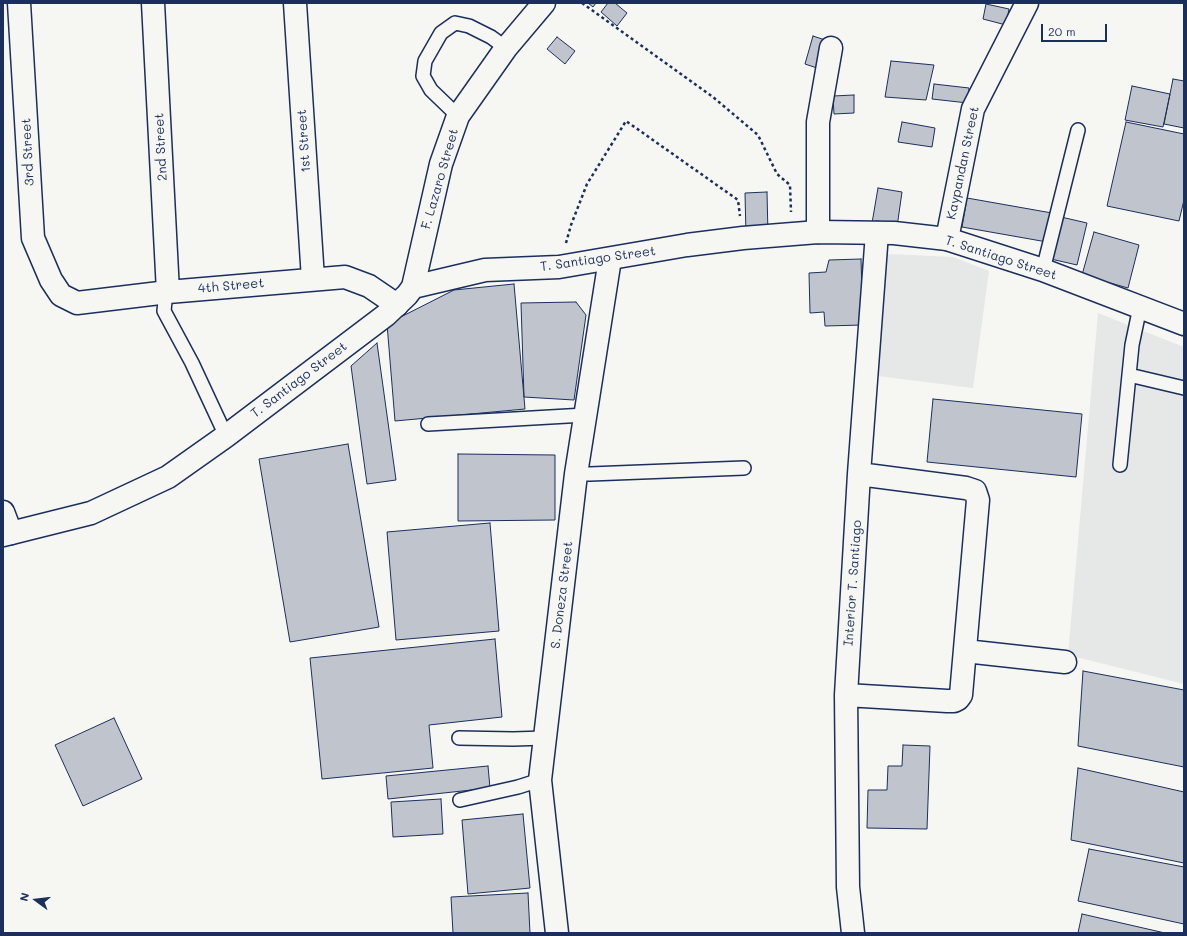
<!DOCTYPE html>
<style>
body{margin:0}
#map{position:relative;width:1187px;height:936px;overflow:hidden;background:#f6f6f2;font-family:Mali,sans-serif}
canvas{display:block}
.frame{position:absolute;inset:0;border:4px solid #1b2f5e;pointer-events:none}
.north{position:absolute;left:16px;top:880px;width:40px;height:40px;-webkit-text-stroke:3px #f6f6f2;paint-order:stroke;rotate:285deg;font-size:11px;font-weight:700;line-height:16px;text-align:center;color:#1b2f5e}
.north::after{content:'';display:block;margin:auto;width:14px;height:18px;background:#1b2f5e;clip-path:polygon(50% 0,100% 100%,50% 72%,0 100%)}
.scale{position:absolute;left:1041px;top:24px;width:66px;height:18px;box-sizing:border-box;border:2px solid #1b2f5e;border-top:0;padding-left:5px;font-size:12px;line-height:14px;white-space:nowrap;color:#1b2f5e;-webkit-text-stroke:3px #f6f6f2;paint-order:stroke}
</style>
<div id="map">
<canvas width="1187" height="936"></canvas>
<div class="frame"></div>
<div class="north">N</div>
<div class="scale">20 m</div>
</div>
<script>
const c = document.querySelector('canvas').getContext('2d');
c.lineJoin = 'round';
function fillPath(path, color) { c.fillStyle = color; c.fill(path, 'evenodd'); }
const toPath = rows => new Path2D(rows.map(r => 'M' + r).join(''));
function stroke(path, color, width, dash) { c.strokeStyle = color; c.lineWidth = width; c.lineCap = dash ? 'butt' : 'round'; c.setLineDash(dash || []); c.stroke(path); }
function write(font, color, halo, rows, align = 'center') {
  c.font = font + ' Mali,sans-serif'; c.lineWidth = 4; c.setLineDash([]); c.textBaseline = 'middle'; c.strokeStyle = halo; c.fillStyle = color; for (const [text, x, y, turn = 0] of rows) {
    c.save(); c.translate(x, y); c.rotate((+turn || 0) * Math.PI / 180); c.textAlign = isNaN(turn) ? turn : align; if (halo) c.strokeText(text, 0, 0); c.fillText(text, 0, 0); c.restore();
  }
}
fillPath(toPath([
 [887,254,953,257,989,271,973,388,878,376],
 [1098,313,1184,347,1184,684,1068,655]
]), '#e6e7e7');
const building = toPath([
 [588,3,596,3,593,7,588,3],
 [608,3,615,3,627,13,617,26,601,12,608,3],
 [986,4,1009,9,1006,25,983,19,986,4],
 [813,36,828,41,820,69,805,64,813,36],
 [557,37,575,51,565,64,547,49,557,37],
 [891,61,934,65,926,100,885,97,891,61],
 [1173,79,1184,81,1184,128,1164,124,1173,79],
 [934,84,969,88,968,103,932,99,934,84],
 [1132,86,1170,94,1163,127,1125,120,1132,86],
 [854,95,854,113,834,114,833,96,854,95],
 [902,122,935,128,932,147,898,142,902,122],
 [1126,122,1184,134,1184,200,1179,221,1107,206,1126,122],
 [878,188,902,192,897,227,872,223,878,188],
 [767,192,768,235,746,236,745,193,767,192],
 [967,198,1052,213,1047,242,962,227,967,198],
 [1061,217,1087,223,1077,265,1051,259,1061,217],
 [1094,232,1139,245,1128,288,1082,275,1094,232],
 [861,259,863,325,825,326,824,312,810,313,809,273,826,272,829,260,861,259],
 [514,284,525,409,395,421,387,324,454,290,514,284],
 [576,302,586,315,574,400,524,397,521,303,576,302],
 [377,343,396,480,367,484,351,366,377,343],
 [933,399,1082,414,1076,477,927,462,933,399],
 [348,444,379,627,290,642,259,459,348,444],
 [458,454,555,455,555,520,458,521,458,454],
 [490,523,499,631,396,640,387,532,490,523],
 [495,639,502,717,429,725,433,768,322,779,310,658,495,639],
 [1083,671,1184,690,1184,767,1078,746,1083,671],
 [114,718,142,779,83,806,55,745,114,718],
 [903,745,930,746,927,829,867,828,868,790,887,790,888,766,902,766,903,745],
 [488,766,490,788,388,799,386,776,488,766],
 [1078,768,1184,792,1184,863,1071,840,1078,768],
 [441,799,443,834,393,837,391,802,441,799],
 [523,814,530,888,468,894,462,820,523,814],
 [1089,849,1184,867,1184,924,1078,901,1089,849],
 [528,893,530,933,453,933,451,897,528,893],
 [1082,914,1165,933,1078,933,1082,914]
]);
fillPath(building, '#c0c4cd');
stroke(building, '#1b2f5e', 1);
const service = toPath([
 [458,116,431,90,423,76,425,61,441,33,455,23,469,26,491,37,506,48],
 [1043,270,1078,130],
 [168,292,165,301,164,311,192,363,226,436],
 [1129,375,1184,388],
 [428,424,585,415],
 [1120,465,1132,345,1140,307],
 [576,474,590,474,744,468],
 [459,738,513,739,545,738],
 [460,800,518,787,540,780]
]);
const minor = toPath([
 [19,3,33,238,51,280,61,295,77,303,168,292,345,277,369,286,397,305],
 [153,3,168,292],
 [295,3,313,279],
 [818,232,818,122,831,48],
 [947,239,973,109,1027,3],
 [3,512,11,533],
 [965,651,1065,662],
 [846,695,947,701,954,701,958,699,961,695,978,500,975,491,966,488,859,474],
 [557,933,540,780,576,474,610,259],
 [853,933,848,887,846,695,859,474,877,233]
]);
const tertiary = toPath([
 [413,287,441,164,458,116,506,48,544,3]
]);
const secondary = toPath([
 [3,535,91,513,168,477,226,436,386,315,407,295,413,287,485,270,559,267,687,245,743,238,818,232,894,233,947,239,1043,270,1184,324]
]);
stroke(service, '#1b2f5e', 16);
stroke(minor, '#1b2f5e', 25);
stroke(tertiary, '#1b2f5e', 25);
stroke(secondary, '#1b2f5e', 25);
stroke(toPath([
 [582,3,713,97,758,135,777,174,790,185,791,212],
 [566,243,571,225,587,184,626,121,738,200,740,216]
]), '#1b2f5e', 2.5, [3, 3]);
stroke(service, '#f6f6f2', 13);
stroke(minor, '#f6f6f2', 22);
stroke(tertiary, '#f6f6f2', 22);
stroke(secondary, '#f6f6f2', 22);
write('13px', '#1b2f5e', '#f6f6f2', [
 ["1st Street",304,141,-94],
 ["2nd Street",161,147,-93],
 ["3rd Street",28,152,-93],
 ["Kaypandan Street",963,163,-78],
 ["F. Lazaro Street",440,179,-74],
 ["T. Santiago Street",1001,258,18],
 ["T. Santiago Street",598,259,-8],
 ["4th Street",231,286,-5],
 ["T. Santiago Street",299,380,-37],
 ["Interior T. Santiago",853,583,-86],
 ["S. Doneza Street",562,595,-83]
]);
</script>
